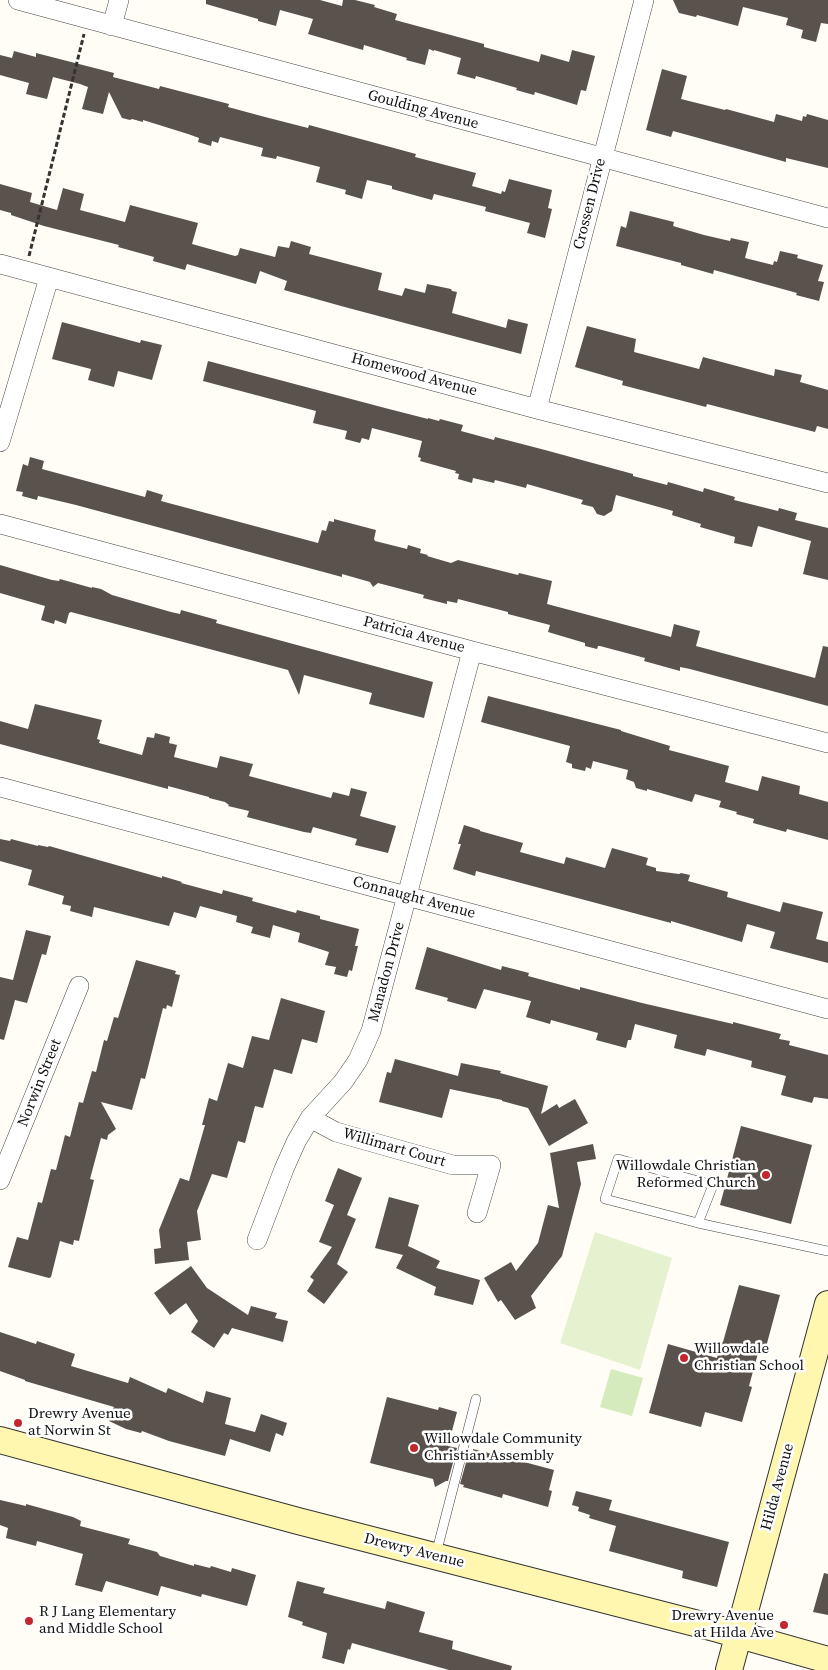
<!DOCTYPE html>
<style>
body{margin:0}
canvas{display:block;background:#fffdf5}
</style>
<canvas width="828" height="1670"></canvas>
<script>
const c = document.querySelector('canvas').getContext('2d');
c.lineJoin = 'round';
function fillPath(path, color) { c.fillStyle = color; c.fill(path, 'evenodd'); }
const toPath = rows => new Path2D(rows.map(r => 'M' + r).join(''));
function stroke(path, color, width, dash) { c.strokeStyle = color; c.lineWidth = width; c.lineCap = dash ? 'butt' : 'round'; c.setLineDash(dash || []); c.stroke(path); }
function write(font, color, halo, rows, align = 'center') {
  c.font = font + ' "Source Serif 4",serif'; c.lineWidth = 5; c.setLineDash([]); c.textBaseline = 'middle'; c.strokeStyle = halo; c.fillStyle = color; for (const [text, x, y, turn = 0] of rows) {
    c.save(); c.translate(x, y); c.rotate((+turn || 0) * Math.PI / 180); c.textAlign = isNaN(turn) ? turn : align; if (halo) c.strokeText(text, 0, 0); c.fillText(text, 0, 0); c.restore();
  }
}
fillPath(toPath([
 [611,1369,643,1378,632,1416,600,1407]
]), '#d5ebbd');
fillPath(toPath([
 [595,1232,672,1258,640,1370,560,1343]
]), '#e6f2cf');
fillPath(toPath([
 [206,0,320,0,342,6,343,0,355,0,375,5,374,7,397,14,395,20,484,44,484,47,539,62,541,54,569,62,572,50,595,56,586,91,581,90,577,105,535,92,534,95,516,90,517,88,476,76,475,79,457,74,461,58,434,50,434,51,429,49,425,65,406,60,407,58,364,45,363,50,308,34,313,19,280,10,276,26,258,21,258,19,206,4],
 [673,0,828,0,828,24,821,23,816,42,801,38,803,30,786,25,788,18,743,7,738,26,697,15,696,17,679,13],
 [14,51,36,57,36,53,114,73,113,77,159,89,160,86,229,104,228,107,265,117,308,128,309,125,416,154,415,157,476,173,472,186,501,194,502,191,505,192,509,179,552,190,548,208,552,209,545,238,527,233,530,223,485,211,486,207,434,194,432,200,392,189,392,186,367,180,362,199,345,194,346,190,316,182,320,167,277,156,276,159,261,156,263,148,220,137,218,143,212,141,211,146,198,142,199,138,188,134,143,120,143,122,132,119,130,120,122,118,109,92,103,114,82,109,88,87,80,84,53,77,47,99,26,94,29,83,0,75,0,55,12,58],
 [662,69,687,76,681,99,725,110,726,109,774,122,776,114,802,121,803,116,806,117,807,114,828,120,828,168,786,158,786,162,673,131,671,137,646,130],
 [0,184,32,193,30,202,57,210,63,188,84,194,80,210,125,222,130,205,198,223,192,244,235,256,238,255,240,248,275,257,278,246,289,248,291,241,311,247,309,254,382,273,378,290,402,296,405,288,425,293,427,284,451,289,452,291,457,292,452,313,506,328,508,319,528,324,521,354,341,306,284,290,287,281,260,271,256,284,187,264,185,270,153,261,154,257,118,247,119,245,44,226,11,215,11,213,0,210],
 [630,211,674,222,673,226,704,235,730,241,731,238,749,242,745,258,773,265,774,261,777,262,780,251,798,255,797,258,823,265,818,281,824,282,819,301,796,295,797,293,714,270,713,274,681,265,681,263,616,246,621,226,626,228],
 [62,322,140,343,141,340,162,345,152,380,118,371,114,387,88,380,91,369,52,359],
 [587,326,636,339,634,352,699,369,703,357,774,376,775,369,802,375,800,382,828,390,828,429,817,426,815,432,707,404,706,407,622,385,623,381,575,367],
 [208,361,385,408,428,419,428,418,439,421,440,419,463,425,461,431,494,440,495,437,545,450,633,474,633,476,667,485,668,482,703,492,704,488,735,497,734,500,778,511,779,508,797,513,795,520,828,528,828,580,803,574,811,541,758,526,752,547,734,543,735,537,700,527,701,524,672,515,673,511,616,495,612,511,604,516,597,514,593,507,581,504,583,500,527,484,526,488,495,480,494,483,473,478,472,483,458,479,459,474,455,473,456,471,420,461,421,458,418,457,422,441,372,428,369,440,362,438,360,443,345,439,347,431,313,423,316,411,203,381],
 [30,457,44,461,42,469,145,497,147,490,163,495,161,501,318,543,322,530,326,531,329,521,334,522,334,519,376,530,374,539,375,541,407,549,408,545,421,549,420,553,428,555,427,556,451,563,458,560,518,575,519,573,552,581,547,604,671,637,674,624,700,631,696,646,815,678,823,646,828,647,828,706,690,669,680,667,680,671,644,661,645,658,600,646,598,646,597,649,585,646,585,643,548,632,550,625,508,614,508,612,458,599,457,603,447,601,447,604,423,598,424,595,378,583,373,587,370,582,342,574,342,577,305,567,76,505,38,496,37,500,22,496,23,492,16,491,23,464,28,466],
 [0,565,52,580,59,581,60,579,92,588,92,587,101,589,112,595,171,612,180,614,181,610,217,620,216,623,433,682,424,718,369,704,372,693,304,675,299,695,288,670,71,612,69,613,66,624,55,620,54,624,41,620,45,606,0,593],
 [488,696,621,730,621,731,670,746,669,750,729,766,725,782,758,791,762,776,800,786,799,794,828,802,828,840,787,829,786,832,753,823,754,819,736,814,737,812,719,807,721,801,695,794,692,802,647,789,647,791,636,788,634,782,626,779,628,770,593,761,591,769,586,767,585,771,572,768,572,764,566,762,570,746,481,722],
 [35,704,102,720,97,739,100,740,99,743,142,755,147,737,154,738,155,733,170,737,169,743,177,745,174,757,217,768,220,756,253,764,249,776,331,798,333,792,349,796,351,788,367,792,360,816,396,826,388,853,355,845,357,839,313,827,311,833,304,832,247,817,249,811,228,806,229,805,225,802,209,798,209,797,168,786,168,789,0,744,0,721,28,729],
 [464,825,480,830,480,831,523,843,520,852,564,864,566,857,605,868,612,848,648,858,646,865,656,868,656,871,679,874,681,873,690,875,688,881,728,892,727,897,780,912,783,902,823,912,816,939,828,942,828,963,770,948,775,932,747,924,742,942,671,921,671,923,476,871,475,876,453,869,461,844,458,844],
 [0,839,10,841,11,839,38,846,38,845,48,847,49,846,162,878,162,876,182,882,181,883,222,894,223,890,253,898,252,901,296,913,297,910,320,916,320,919,359,929,355,946,358,946,352,971,349,970,347,977,334,974,336,967,325,965,329,952,298,942,300,933,273,925,270,938,251,933,253,927,236,922,237,916,200,906,196,918,174,912,169,926,94,907,92,917,70,911,71,906,62,904,64,896,28,885,32,870,0,861],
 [26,930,51,936,46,955,42,954,27,1003,15,1000,4,1040,0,1039,0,977,13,980],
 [427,947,501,970,502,966,529,973,528,976,580,990,580,987,642,1003,733,1024,733,1022,781,1034,779,1039,790,1041,789,1045,828,1055,828,1099,814,1097,812,1103,781,1095,786,1076,751,1067,752,1061,707,1049,705,1056,674,1048,677,1035,635,1024,631,1040,628,1040,626,1048,596,1040,598,1033,551,1020,550,1024,526,1017,531,1001,484,989,476,1009,447,1001,448,998,415,989],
 [136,960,176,971,175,974,180,975,172,1007,167,1005,166,1009,163,1008,145,1079,141,1078,132,1110,101,1102,116,1129,108,1135,107,1140,101,1138,90,1179,94,1180,79,1241,74,1240,73,1245,60,1241,51,1277,49,1278,8,1267,17,1237,28,1240,38,1202,42,1203,51,1169,56,1170,65,1135,70,1137,79,1102,83,1103,92,1071,96,1072,104,1040,107,1041,114,1017,118,1018],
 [281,998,325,1011,317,1043,302,1039,292,1074,274,1069,263,1108,255,1106,245,1143,238,1141,227,1178,212,1174,197,1211,201,1240,187,1242,189,1260,155,1264,154,1249,161,1248,159,1230,180,1178,189,1181,205,1125,202,1125,209,1098,217,1101,228,1063,243,1068,252,1036,269,1040],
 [395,1059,458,1076,461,1063,501,1071,500,1073,548,1086,541,1114,557,1104,559,1108,575,1099,588,1123,549,1146,528,1108,502,1101,502,1100,450,1089,442,1118,379,1102,387,1072,391,1073],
 [741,1126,812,1145,791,1224,720,1205],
 [593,1144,596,1159,577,1162,581,1184,562,1256,531,1296,536,1308,515,1320,501,1300,498,1302,484,1278,511,1262,516,1271,538,1243,548,1205,559,1208,550,1153],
 [338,1168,362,1178,347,1215,356,1219,337,1264,348,1272,324,1304,307,1291,314,1280,310,1277,332,1247,319,1242,334,1205,325,1201],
 [389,1197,419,1205,408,1246,440,1261,436,1268,480,1280,473,1305,434,1295,436,1287,396,1268,403,1255,375,1248],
 [191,1266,207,1288,248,1315,251,1306,277,1313,275,1318,288,1321,283,1342,232,1328,228,1335,224,1333,214,1348,191,1332,198,1321,186,1303,170,1315,154,1293],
 [739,1285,780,1295,766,1347,760,1346,749,1386,752,1387,742,1422,705,1412,701,1427,649,1413,668,1344,717,1358,721,1342,723,1342],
 [0,1332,36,1344,37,1341,75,1354,71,1366,128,1383,130,1377,166,1393,168,1388,203,1403,206,1391,231,1398,225,1424,255,1432,261,1414,287,1423,283,1436,276,1433,270,1452,230,1439,225,1456,169,1441,142,1431,141,1433,126,1429,109,1421,114,1407,25,1381,25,1380,0,1371],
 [387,1397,438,1410,439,1407,457,1412,448,1446,457,1448,448,1481,446,1481,435,1487,433,1479,370,1463],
 [473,1449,492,1454,493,1451,514,1456,513,1459,554,1470,549,1490,552,1491,548,1507,503,1494,502,1498,463,1487,464,1485,460,1484,469,1452,473,1453],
 [576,1491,612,1500,609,1510,729,1542,717,1587,682,1578,683,1571,609,1551,616,1526,589,1518,590,1515,578,1511,579,1507,572,1505],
 [0,1500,26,1506,26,1504,73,1517,81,1521,80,1526,130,1539,128,1544,157,1552,160,1556,194,1566,194,1564,210,1568,211,1566,231,1572,232,1568,256,1575,247,1606,202,1594,201,1597,161,1586,158,1596,106,1581,102,1592,75,1585,83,1554,37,1541,36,1546,6,1538,8,1528,0,1525],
 [824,1573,828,1574,828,1615,813,1612],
 [297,1581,325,1588,323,1593,385,1609,387,1601,425,1612,419,1632,453,1641,452,1649,512,1666,511,1670,449,1670,352,1643,350,1650,348,1649,344,1664,322,1658,327,1633,302,1625,303,1622,288,1617]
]), '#5a524d');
const lane = toPath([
 [698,1223,713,1185,618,1159,605,1199,698,1223,828,1251],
 [436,1554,476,1399]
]);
const street = toPath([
 [18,0,828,218],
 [112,26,119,0],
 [0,264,537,409,828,483],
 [537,409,644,0],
 [0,442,49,278],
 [0,524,472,651,828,743],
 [0,787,828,1009],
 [310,1118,336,1132,453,1165,491,1165,477,1213],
 [0,1180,79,986],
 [257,1240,284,1169,296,1142,310,1118,343,1082,352,1069,358,1060,371,1031,472,651]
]);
const secondary = toPath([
 [0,1440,298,1521,718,1629,828,1660],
 [729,1670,828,1304]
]);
stroke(lane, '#444', 10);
stroke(street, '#444', 20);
stroke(secondary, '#333', 28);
stroke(toPath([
 [29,256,84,34]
]), '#333', 3, [5, 2.5]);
stroke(lane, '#fff', 9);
stroke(street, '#fff', 19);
stroke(secondary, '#fff6b0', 26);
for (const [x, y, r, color] of [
 [766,1175,5,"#c4262e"],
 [684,1358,5,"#c4262e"],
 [18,1423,5,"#c4262e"],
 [414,1448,5,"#c4262e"],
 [29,1621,5,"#c4262e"],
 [784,1625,5,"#c4262e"]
]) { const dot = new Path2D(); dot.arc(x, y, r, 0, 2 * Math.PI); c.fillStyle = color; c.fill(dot); stroke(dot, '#fff', 2); }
write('15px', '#111', '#fff', [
 ["Goulding Avenue",423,110,15],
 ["Crossen Drive",590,204,-76],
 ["Homewood Avenue",414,375,15],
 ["Patricia Avenue",414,635,15],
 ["Connaught Avenue",414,898,15],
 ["Manadon Drive",387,972,-75],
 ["Norwin Street",40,1083,-68],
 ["Willimart Court",394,1148,16],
 ["Hilda Avenue",778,1487,-75],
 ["Drewry Avenue",414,1551,14]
]);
write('15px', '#111', '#fff', [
 ["Willowdale Christian",756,1166,"right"],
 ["Reformed Church",756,1183,"right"],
 ["Willowdale",694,1349],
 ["Christian School",694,1366],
 ["Drewry Avenue",28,1414],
 ["at Norwin St",28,1431],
 ["Willowdale Community",424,1439],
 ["Christian Assembly",424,1456],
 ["R J Lang Elementary",39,1612],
 ["and Middle School",39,1629],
 ["Drewry Avenue",774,1616,"right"],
 ["at Hilda Ave",774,1633,"right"]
], 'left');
</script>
